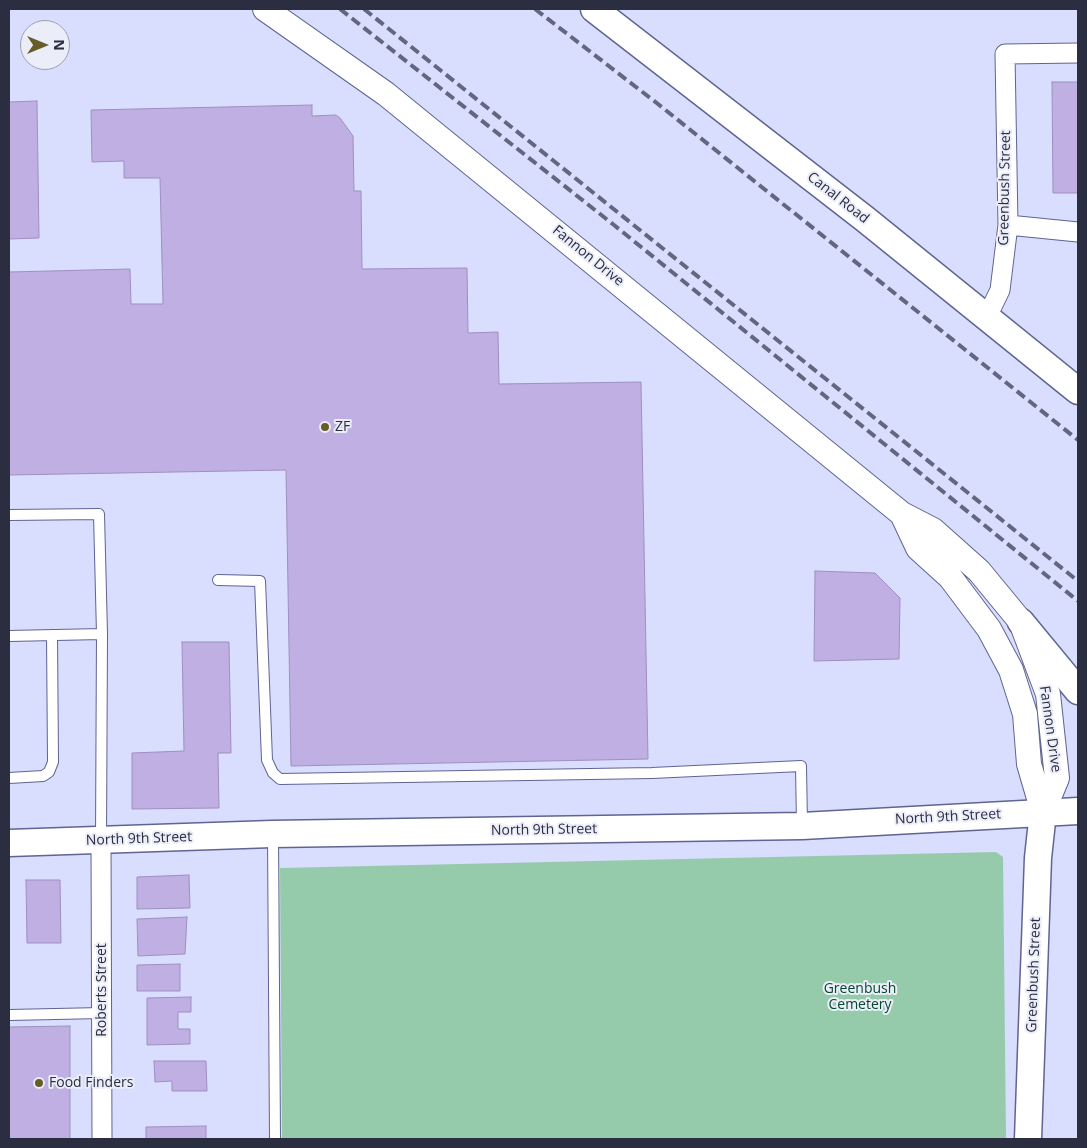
<!DOCTYPE html>
<style>
body{margin:0}
#map{position:relative;width:1087px;height:1148px;overflow:hidden;background:#d9defe;font-family:"Open Sans",sans-serif}
canvas{display:block}
.frame{position:absolute;inset:0;border:10px solid #2b2d41;pointer-events:none}
.north{position:absolute;left:20px;top:20px;width:50px;height:50px;box-sizing:border-box;background:#ebedf8;border:1px solid #9ea0af;border-radius:50%;rotate:90deg;font-size:14px;font-weight:700;line-height:20px;text-align:center;color:#2b2d41}
.north::after{content:'';display:block;margin:auto;width:18px;height:22px;background:#665d29;clip-path:polygon(50% 0,100% 100%,50% 72%,0 100%)}
</style>
<div id="map">
<canvas width="1087" height="1148"></canvas>
<div class="frame"></div>
<div class="north">N</div>
</div>
<script>
const c = document.querySelector('canvas').getContext('2d');
c.lineJoin = 'round';
function fillPath(path, color) { c.fillStyle = color; c.fill(path, 'evenodd'); }
const toPath = rows => new Path2D(rows.map(r => 'M' + r).join(''));
function stroke(path, color, width, dash) { c.strokeStyle = color; c.lineWidth = width; c.lineCap = dash ? 'butt' : 'round'; c.setLineDash(dash || []); c.stroke(path); }
function write(font, color, halo, rows, align = 'center') {
  c.font = font + ' "Open Sans",sans-serif'; c.lineWidth = 4; c.setLineDash([]); c.textBaseline = 'middle'; c.strokeStyle = halo; c.fillStyle = color; for (const [text, x, y, turn = 0] of rows) {
    c.save(); c.translate(x, y); c.rotate((+turn || 0) * Math.PI / 180); c.textAlign = isNaN(turn) ? turn : align; if (halo) c.strokeText(text, 0, 0); c.fillText(text, 0, 0); c.restore();
  }
}
fillPath(toPath([
 [996,852,1003,857,1006,1139,282,1139,280,868]
]), '#95cbab');
const building = toPath([
 [1052,82,1078,82,1078,193,1053,193,1052,82],
 [37,101,39,238,9,239,9,102,37,101],
 [312,105,312,116,336,115,340,118,353,136,354,191,361,191,362,269,467,268,468,333,498,332,499,384,641,382,648,759,291,766,286,470,9,475,9,272,130,269,131,304,163,304,160,178,124,178,124,161,92,162,91,110,312,105],
 [815,571,875,573,900,598,899,659,814,661,815,571],
 [182,642,229,642,231,753,218,753,219,808,132,809,132,753,184,751,182,642],
 [189,875,190,908,137,909,137,877,189,875],
 [26,880,60,880,61,943,27,943,26,880],
 [187,917,185,954,138,956,137,919,187,917],
 [180,964,180,991,137,991,137,965,180,964],
 [191,997,191,1012,178,1012,178,1029,190,1029,190,1044,147,1045,147,998,191,997],
 [70,1026,70,1139,9,1139,9,1027,70,1026],
 [154,1061,206,1061,207,1091,172,1091,172,1081,155,1082,154,1061],
 [206,1126,206,1139,146,1139,146,1127,206,1126]
]);
fillPath(building, '#bfafe2');
stroke(building, '#9e8fbf', 1);
const service = toPath([
 [9,515,99,514,102,634],
 [218,580,260,581,267,760,273,773,280,779,652,773,801,766,802,825],
 [9,636,102,634,101,840],
 [9,778,43,776,49,772,53,762,52,635],
 [273,835,275,1139],
 [9,1015,102,1013]
]);
const minor = toPath([
 [1008,225,1078,232],
 [986,319,1000,290,1008,225,1005,54,1078,53],
 [101,841,102,1139]
]);
const tertiary = toPath([
 [265,9,386,94,902,514,933,530,979,571,1021,622,1048,694,1057,778,1043,812],
 [902,514,918,548,950,577,989,629,1011,670,1025,714,1029,764,1043,812]
]);
const secondary = toPath([
 [594,9,865,219,1078,391],
 [1021,622,1078,691],
 [9,843,272,834,802,826,1078,811],
 [1028,1139,1038,858,1043,812]
]);
stroke(service, '#5f6491', 12);
stroke(minor, '#5f6491', 21);
stroke(tertiary, '#5f6491', 26);
stroke(secondary, '#5f6491', 29);
stroke(service, '#fff', 10);
stroke(minor, '#fff', 19);
stroke(tertiary, '#fff', 24);
stroke(secondary, '#fff', 26);
stroke(toPath([
 [340,9,614,225,1078,601],
 [364,9,1078,581],
 [535,9,658,104,1078,440]
]), '#63667e', 4, [10, 5]);
for (const [x, y, r, color] of [
 [325,427,5,"#665d29"],
 [39,1083,5,"#665d29"]
]) { const dot = new Path2D(); dot.arc(x, y, r, 0, 2 * Math.PI); c.fillStyle = color; c.fill(dot); stroke(dot, '#ebedf8', 2); }
write('14px', '#2b2d41', '#ebedf8', [
 ["Greenbush Street",1005,188,-89],
 ["Canal Road",838,198,38],
 ["Fannon Drive",588,256,39],
 ["Fannon Drive",1050,729,82],
 ["North 9th Street",948,817,-3],
 ["North 9th Street",544,830,-1],
 ["North 9th Street",139,839,-2],
 ["Greenbush Street",1034,975,-88],
 ["Roberts Street",102,990,-90]
]);
write('14px', '#2b2d41', '#ebedf8', [
 ["ZF",335,427],
 ["Food Finders",49,1083]
], 'left');
write('14px', '#02492c', '#ebedf8', [
 ["Greenbush",860,989],
 ["Cemetery",860,1005]
]);
</script>
